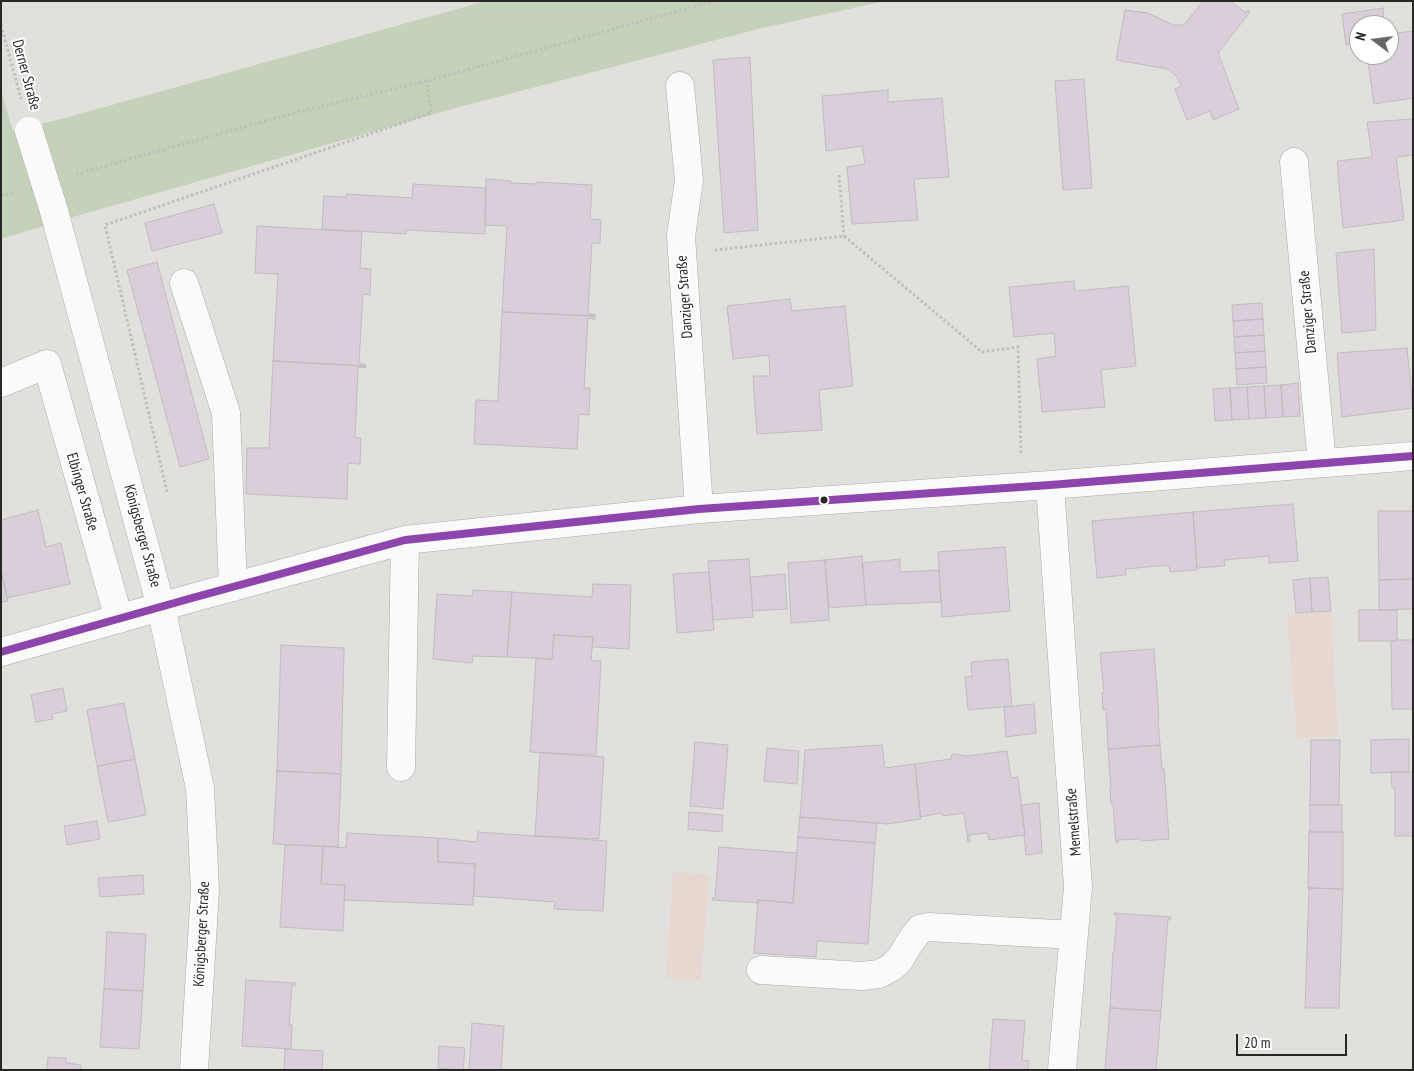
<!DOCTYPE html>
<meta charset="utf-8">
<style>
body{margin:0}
#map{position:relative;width:1414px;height:1071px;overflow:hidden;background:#e2e0dd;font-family:"PT Sans Narrow",sans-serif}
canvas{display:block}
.frame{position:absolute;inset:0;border:2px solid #282726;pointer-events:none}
.north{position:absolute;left:1349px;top:15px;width:50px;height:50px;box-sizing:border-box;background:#fff;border:1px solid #a9a9a8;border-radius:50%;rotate:285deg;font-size:14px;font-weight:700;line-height:20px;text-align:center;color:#282726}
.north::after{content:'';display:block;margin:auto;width:18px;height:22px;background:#696866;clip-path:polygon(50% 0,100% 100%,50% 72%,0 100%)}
.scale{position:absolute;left:1236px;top:1034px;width:111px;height:22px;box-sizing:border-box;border:2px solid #282726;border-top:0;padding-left:6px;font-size:15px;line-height:18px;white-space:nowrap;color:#282726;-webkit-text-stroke:4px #fff;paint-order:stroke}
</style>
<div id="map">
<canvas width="1414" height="1071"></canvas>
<div class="frame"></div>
<div class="north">N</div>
<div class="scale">20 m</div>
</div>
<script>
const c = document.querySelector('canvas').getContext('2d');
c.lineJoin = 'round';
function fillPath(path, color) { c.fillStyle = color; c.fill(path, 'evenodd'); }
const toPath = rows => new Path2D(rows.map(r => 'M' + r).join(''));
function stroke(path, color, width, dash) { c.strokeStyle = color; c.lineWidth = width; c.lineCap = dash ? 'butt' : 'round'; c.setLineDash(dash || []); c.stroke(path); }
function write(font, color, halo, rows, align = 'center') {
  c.font = font + ' "PT Sans Narrow",sans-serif'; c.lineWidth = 4; c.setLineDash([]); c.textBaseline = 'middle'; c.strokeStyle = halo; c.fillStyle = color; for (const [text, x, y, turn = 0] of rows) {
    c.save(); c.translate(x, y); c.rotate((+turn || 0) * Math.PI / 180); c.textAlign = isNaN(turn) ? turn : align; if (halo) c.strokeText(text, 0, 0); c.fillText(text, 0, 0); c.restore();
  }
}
fillPath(toPath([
 [1331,611,1338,735,1297,739,1287,615],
 [673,872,709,874,701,981,666,979]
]), '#e6d8d1');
fillPath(toPath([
 [486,1,885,1,758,29,459,107,80,215,1,239,1,91,13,131,65,118]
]), '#c3d2b8');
const building = toPath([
 [1203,1,1230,1,1246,13,1248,10,1250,12,1218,53,1239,109,1213,120,1210,111,1187,120,1175,89,1181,86,1177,77,1168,69,1116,60,1125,10,1148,13,1173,25,1184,25,1203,1],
 [1383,8,1384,25,1359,25,1359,42,1346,45,1342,14,1383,8],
 [1413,31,1413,98,1374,104,1367,55,1389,55,1389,34,1413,31],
 [750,57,758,230,724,233,713,60,750,57],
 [1084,79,1092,188,1063,190,1055,81,1084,79],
 [888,90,888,102,942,98,949,177,914,179,918,220,852,224,847,167,865,164,862,146,826,151,822,96,888,90],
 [1413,119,1413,155,1396,157,1404,220,1343,228,1337,161,1372,157,1367,122,1413,119],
 [486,179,511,181,510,183,537,184,537,182,592,185,590,219,601,220,600,243,592,243,588,314,595,314,595,316,502,312,507,226,485,225,486,179],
 [413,184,486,188,485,234,406,230,406,234,322,229,324,196,346,197,346,194,412,198,413,184],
 [214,204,222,233,152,251,145,223,214,204],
 [257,226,362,232,360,268,371,269,370,295,363,294,359,363,365,364,366,366,273,361,278,274,255,273,257,226],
 [1374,249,1376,330,1342,333,1336,253,1374,249],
 [157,262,209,459,180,467,127,270,157,262],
 [1074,281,1075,291,1128,286,1136,366,1101,370,1105,407,1042,412,1037,359,1056,356,1054,333,1014,337,1009,287,1074,281],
 [790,299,792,311,845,306,853,386,819,390,822,430,757,434,753,376,770,376,769,355,733,359,727,306,790,299],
 [1262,303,1263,319,1233,321,1232,305,1262,303],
 [502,312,595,316,595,319,588,318,584,388,590,388,589,415,579,414,577,449,474,444,476,400,498,401,502,312],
 [1263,319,1264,335,1234,337,1233,321,1263,319],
 [1264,335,1265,351,1235,353,1234,337,1264,335],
 [1407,348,1413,408,1342,417,1337,353,1407,348],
 [1265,351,1266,367,1236,369,1235,353,1265,351],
 [273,361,366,366,365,368,358,367,355,438,361,438,360,464,348,463,347,499,246,494,247,448,269,448,273,361],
 [1266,367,1267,383,1237,385,1236,369,1266,367],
 [1298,383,1300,416,1283,417,1281,385,1298,383],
 [1281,385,1283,417,1266,418,1264,386,1281,385],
 [1264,386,1266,418,1249,419,1247,387,1264,386],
 [1247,387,1249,419,1232,420,1230,388,1247,387],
 [1230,388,1232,420,1215,421,1213,389,1230,388],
 [1293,504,1298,561,1269,563,1269,556,1224,560,1225,566,1197,568,1193,512,1293,504],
 [38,510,46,547,61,543,70,584,7,598,1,570,1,520,38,510],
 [1378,511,1413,511,1413,579,1379,580,1378,511],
 [1193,512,1197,570,1170,572,1169,565,1125,569,1126,575,1097,578,1092,521,1193,512],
 [1005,547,1010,611,942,617,938,552,1005,547],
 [862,556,866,605,829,608,825,560,862,556],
 [749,559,753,617,713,620,708,561,749,559],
 [900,559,900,572,939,570,941,602,866,605,862,563,900,559],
 [825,560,829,620,791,623,788,563,825,560],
 [1,570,8,601,1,602,1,570],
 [709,572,714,630,677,633,673,574,709,572],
 [785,574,787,609,753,611,750,577,785,574],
 [1328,577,1331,611,1312,612,1310,578,1328,577],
 [1310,578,1312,612,1296,613,1293,580,1310,578],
 [1413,579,1413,609,1379,610,1379,580,1413,579],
 [593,584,631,585,629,649,592,647,593,637,554,635,552,659,507,657,512,592,592,597,593,584],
 [473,590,512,592,507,657,473,656,472,663,433,659,437,594,472,596,473,590],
 [1359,610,1397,610,1397,641,1359,641,1359,610],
 [554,635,593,637,591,661,601,661,596,755,530,752,536,658,552,659,554,635],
 [1397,640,1413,640,1413,709,1392,709,1391,641,1397,640],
 [281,645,344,648,341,774,277,771,281,645],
 [1154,649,1159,719,1158,719,1160,745,1108,749,1106,709,1103,710,1102,693,1104,693,1100,653,1154,649],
 [1008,659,1012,706,968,710,965,677,972,676,971,662,1008,659],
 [63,688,67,711,52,714,53,719,36,722,31,695,63,688],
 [124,703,135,759,97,766,87,710,124,703],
 [1034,704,1036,733,1006,737,1004,707,1034,704],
 [1409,739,1409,772,1371,773,1371,740,1409,739],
 [1311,740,1340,740,1339,805,1310,805,1311,740],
 [695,742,728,745,723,809,690,806,695,742],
 [882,745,885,768,915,764,921,819,887,824,800,817,805,750,882,745],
 [1160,745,1162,769,1164,768,1169,839,1141,841,1141,839,1118,840,1118,843,1116,843,1113,804,1111,804,1110,789,1111,788,1108,749,1160,745],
 [767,748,799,751,797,784,764,781,767,748],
 [1007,751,1011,778,1018,777,1025,835,989,840,988,833,969,835,970,842,968,842,964,813,942,816,942,813,920,817,915,764,951,759,952,754,967,756,1007,751],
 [540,753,604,757,599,839,535,836,540,753],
 [135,759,146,815,108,822,97,766,135,759],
 [277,771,341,774,338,847,273,844,277,771],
 [1391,772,1413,772,1413,836,1395,836,1395,788,1392,788,1391,772],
 [1039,803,1042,853,1026,855,1024,835,1025,835,1021,805,1039,803],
 [1310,805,1342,805,1342,832,1310,832,1310,805],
 [689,812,723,815,722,832,688,829,689,812],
 [800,817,877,823,875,843,798,837,800,817],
 [97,821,100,839,67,845,64,826,97,821],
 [478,832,607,841,603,911,554,909,555,902,474,896,475,864,438,862,438,838,477,842,478,832],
 [1309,832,1343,832,1343,889,1308,888,1309,832],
 [347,833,438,838,438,862,475,864,473,905,344,900,345,885,321,884,323,846,346,848,347,833],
 [798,837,875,843,868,944,817,941,816,957,754,953,758,900,793,903,798,837],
 [285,845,323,846,321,884,345,885,343,931,280,927,285,845],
 [719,847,797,853,793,903,758,900,758,903,712,900,712,898,715,898,719,847],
 [143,875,144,894,100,897,98,878,143,875],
 [1309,888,1343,889,1339,1008,1305,1008,1309,888],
 [1115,913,1171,917,1171,919,1168,919,1161,1011,1110,1008,1113,952,1114,952,1117,915,1114,915,1115,913],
 [107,932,146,934,143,991,104,989,107,932],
 [246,980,295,983,295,986,292,985,289,1025,292,1025,291,1049,242,1046,246,980],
 [104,989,143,991,139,1049,100,1047,104,989],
 [1110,1008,1161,1011,1156,1070,1105,1070,1110,1008],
 [993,1019,1025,1021,1022,1060,1029,1061,1028,1070,989,1070,993,1019],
 [472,1023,504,1026,501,1070,469,1070,472,1023],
 [439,1046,465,1048,463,1070,438,1068,439,1046],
 [285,1049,323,1051,322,1070,284,1070,285,1049],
 [48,1057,66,1058,66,1063,81,1065,81,1070,47,1070,48,1057]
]);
fillPath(building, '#dacedb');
stroke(building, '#bebdbd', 1);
const minor = toPath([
 [680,86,689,180,681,236,699,509],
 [1294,162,1322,463],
 [54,211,161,607,200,788,205,890,194,1070],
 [184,283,226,413,233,587],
 [1,383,47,364,119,619],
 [1050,485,1078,887,1062,1070],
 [1,652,192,598,405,540,699,509,1050,485,1413,456],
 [401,767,405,540],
 [761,970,862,976,879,974,892,967,900,959,910,942,920,929,929,927,1074,935]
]);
stroke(minor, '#abaaa7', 29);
stroke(toPath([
 [1,25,21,99],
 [76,174,305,110,427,81,714,1],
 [839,175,844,236],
 [1,196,13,193],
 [715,250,844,236,982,352,1018,347,1021,453],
 [167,492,105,225,431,113,427,81]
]), '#bfbfbd', 3, [2.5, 2.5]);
stroke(minor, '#fbfafa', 28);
const minorBridge = toPath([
 [29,131,54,211]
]);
stroke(minorBridge, '#abaaa7', 29, []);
stroke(minorBridge, '#fbfafa', 28);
stroke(toPath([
 [1,652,192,598,405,540,699,509,1050,485,1413,456]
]), '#8e44ad', 8);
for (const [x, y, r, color] of [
 [824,500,4.5,"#282726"]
]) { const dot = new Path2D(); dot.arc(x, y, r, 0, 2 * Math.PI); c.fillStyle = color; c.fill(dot); stroke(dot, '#fff', 2); }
write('15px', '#282726', '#fff', [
 ["Derner Straße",26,75,75],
 ["Danziger Straße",685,297,-94],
 ["Danziger Straße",1308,312,-95],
 ["Elbinger Straße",82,492,74],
 ["Königsberger Straße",142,536,75],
 ["Memelstraße",1074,822,-94],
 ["Königsberger Straße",202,934,-87]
]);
</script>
